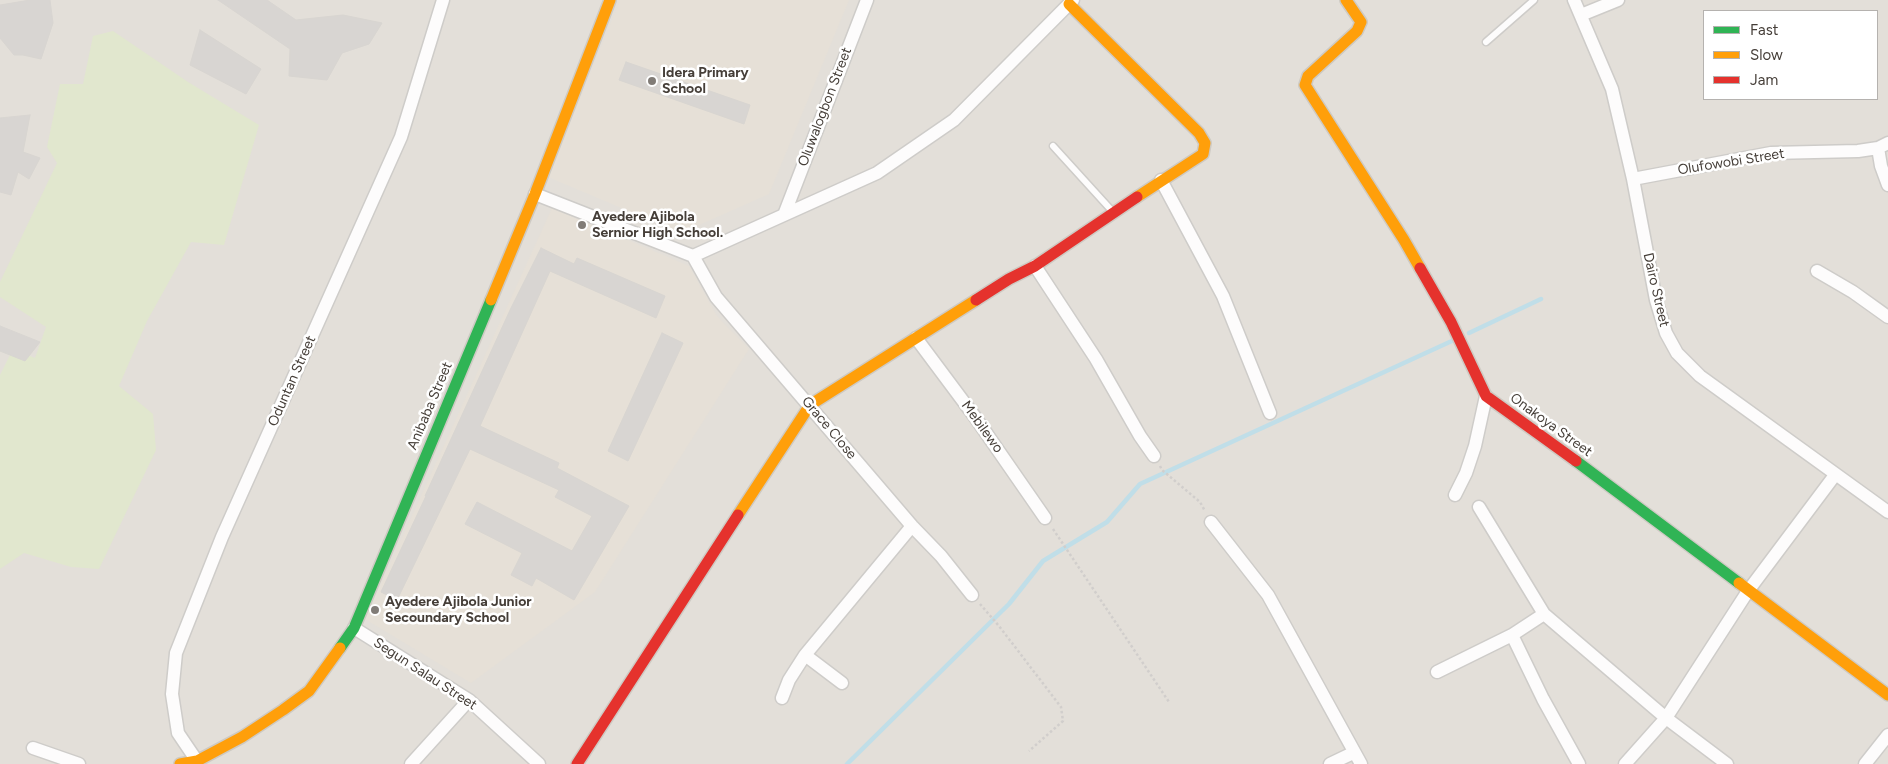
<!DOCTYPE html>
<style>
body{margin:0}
#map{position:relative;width:1888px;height:764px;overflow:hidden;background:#f0eeeb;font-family:Figtree,sans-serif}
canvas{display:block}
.legend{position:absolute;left:1703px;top:10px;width:175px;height:90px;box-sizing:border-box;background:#fff;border:1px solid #b5b2af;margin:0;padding:6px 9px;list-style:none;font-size:15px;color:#453e38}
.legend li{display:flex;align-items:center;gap:10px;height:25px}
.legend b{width:25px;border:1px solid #b5b2af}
</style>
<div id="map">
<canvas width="1888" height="764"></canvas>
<ul class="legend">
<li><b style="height:6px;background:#30b455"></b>Fast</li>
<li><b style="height:6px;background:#ff9f0a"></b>Slow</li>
<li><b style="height:6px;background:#e5322d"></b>Jam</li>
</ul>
</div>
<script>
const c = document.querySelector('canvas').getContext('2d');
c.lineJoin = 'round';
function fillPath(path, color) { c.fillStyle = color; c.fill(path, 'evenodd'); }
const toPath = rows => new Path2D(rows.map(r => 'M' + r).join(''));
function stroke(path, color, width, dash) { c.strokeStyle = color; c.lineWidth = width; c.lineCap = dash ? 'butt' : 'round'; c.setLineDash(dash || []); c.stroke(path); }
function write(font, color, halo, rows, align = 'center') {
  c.font = font + ' Figtree,sans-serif'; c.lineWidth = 5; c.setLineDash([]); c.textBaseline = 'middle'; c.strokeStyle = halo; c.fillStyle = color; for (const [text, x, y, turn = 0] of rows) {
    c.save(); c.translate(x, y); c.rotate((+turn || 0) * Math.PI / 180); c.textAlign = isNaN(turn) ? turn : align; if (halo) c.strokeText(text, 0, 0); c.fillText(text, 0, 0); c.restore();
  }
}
fillPath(toPath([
 [0,0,1888,0,1888,764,0,764],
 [1704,11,1877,11,1877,99,1704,99]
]), '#e3dfd9');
fillPath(toPath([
 [620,0,849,0,769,194,681,233,548,177],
 [552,208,689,266,717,316,749,349,595,592,471,683,365,619]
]), '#e6e0d7');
fillPath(toPath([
 [113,31,188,82,259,125,224,245,191,242,147,321,119,386,153,414,156,450,99,569,71,567,24,553,0,569,0,375,13,349,35,358,46,327,0,297,0,282,57,163,47,147,60,84,83,84,93,36]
]), '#e1e7ce');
stroke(toPath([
 [1469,333,1541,299],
 [847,764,1009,604,1043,561,1107,522,1140,484,1454,340]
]), '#c0dee8', 4.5);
const building = toPath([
 [30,0,50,0,53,23,41,59,23,55,14,55,0,38,0,5,30,0],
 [218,0,267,0,296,20,343,15,382,23,369,44,342,53,327,80,289,76,290,49,218,0],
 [200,30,261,69,246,94,190,65,200,30],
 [626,62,750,105,744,124,619,80,626,62],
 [30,115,23,152,40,158,29,179,18,172,11,195,0,192,0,118,30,115],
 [541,248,574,264,577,258,665,296,656,318,550,271,480,426,559,463,557,468,629,506,574,600,536,578,532,586,511,575,522,553,465,524,477,502,572,551,592,516,555,497,559,490,470,449,397,600,381,592,426,496,425,496,511,308,541,248],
 [0,326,40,342,25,361,0,351,0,326],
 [662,333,683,343,628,461,608,451,662,333]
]);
fillPath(building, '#d8d5d2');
stroke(building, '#d8d5d1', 1);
const lane = toPath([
 [1486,42,1534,0],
 [1053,146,1113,212]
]);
const street = toPath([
 [1574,0,1612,89,1633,179,1656,300,1666,333,1677,353,1700,376,1888,512],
 [1581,15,1618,0],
 [1878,148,1881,166,1888,185],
 [1633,179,1771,153,1858,151,1878,148,1888,143],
 [1161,180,1223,296,1270,413],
 [535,194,693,256,877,173,954,120,1073,0],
 [784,215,867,0],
 [693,256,716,297,912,526,941,556,972,595],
 [1035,266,1096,359,1140,436,1154,456],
 [1817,271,1853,292,1888,317],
 [916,338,975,417,1045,518],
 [1455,495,1466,473,1475,446,1486,396],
 [1479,507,1544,614,1666,718,1727,764],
 [1211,522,1268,595,1361,764],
 [1544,614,1512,635,1543,699,1579,764],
 [354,628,469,700,539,764],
 [1437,672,1512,635],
 [842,683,805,655,912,526],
 [782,698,789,680,805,655],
 [33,748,79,764],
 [197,761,178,733,172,694,176,653,222,537,401,137,443,0],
 [411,764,469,700],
 [1330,764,1353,753],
 [1625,764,1666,718,1748,591,1835,475],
 [1865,764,1888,735]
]);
const fast = toPath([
 [1576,461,1739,583],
 [340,648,354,628,491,300]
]);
const slow = toPath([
 [1346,0,1361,22,1357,31,1308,76,1305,85,1404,240,1420,268],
 [1069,4,1199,133,1205,143,1203,154,1137,197],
 [491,300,535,194,610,0],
 [738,515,810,405,976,300],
 [1739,583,1888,695],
 [180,764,197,761,242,737,283,710,309,691,340,648]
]);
const jam = toPath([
 [1420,268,1451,322,1486,396,1576,461],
 [976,300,1009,279,1035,266,1137,197],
 [577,764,738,515]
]);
stroke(lane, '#ceccc9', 9);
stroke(street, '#ceccc9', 15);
stroke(fast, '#cecac3', 14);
stroke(slow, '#cecac3', 14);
stroke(jam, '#cecac3', 14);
stroke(toPath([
 [1160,466,1162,470,1200,502,1205,511],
 [1053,529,1169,702],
 [980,604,999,626,1061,707,1063,721,1029,751]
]), '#d1cecc', 2.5, [2.5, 2.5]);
stroke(lane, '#fdfcfc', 6);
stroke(street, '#fdfcfc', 12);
stroke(fast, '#30b455', 11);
stroke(slow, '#ff9f0a', 11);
stroke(jam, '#e5322d', 11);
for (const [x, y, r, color] of [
 [652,81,5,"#817c77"],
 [582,225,5,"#817c77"],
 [375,610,5,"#817c77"]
]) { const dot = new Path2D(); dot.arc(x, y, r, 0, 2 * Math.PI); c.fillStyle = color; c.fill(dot); stroke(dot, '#fff', 2); }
write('bold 14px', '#453e38', '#fff', [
 ["Idera Primary",662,73],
 ["School",662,89],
 ["Ayedere Ajibola",592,217],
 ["Sernior High School.",592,233],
 ["Ayedere Ajibola Junior",385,602],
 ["Secoundary School",385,618]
], 'left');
write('14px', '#453e38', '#fff', [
 ["Oluwalogbon Street",825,107,-69],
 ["Olufowobi Street",1731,162,-9],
 ["Dairo Street",1656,290,77],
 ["Oduntan Street",292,381,-66],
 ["Anibaba Street",430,406,-67],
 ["Onakoya Street",1551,425,36],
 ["Mebilewo",982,427,54],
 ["Grace Close",829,428,50],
 ["Segun Salau Street",425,674,33]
]);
</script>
